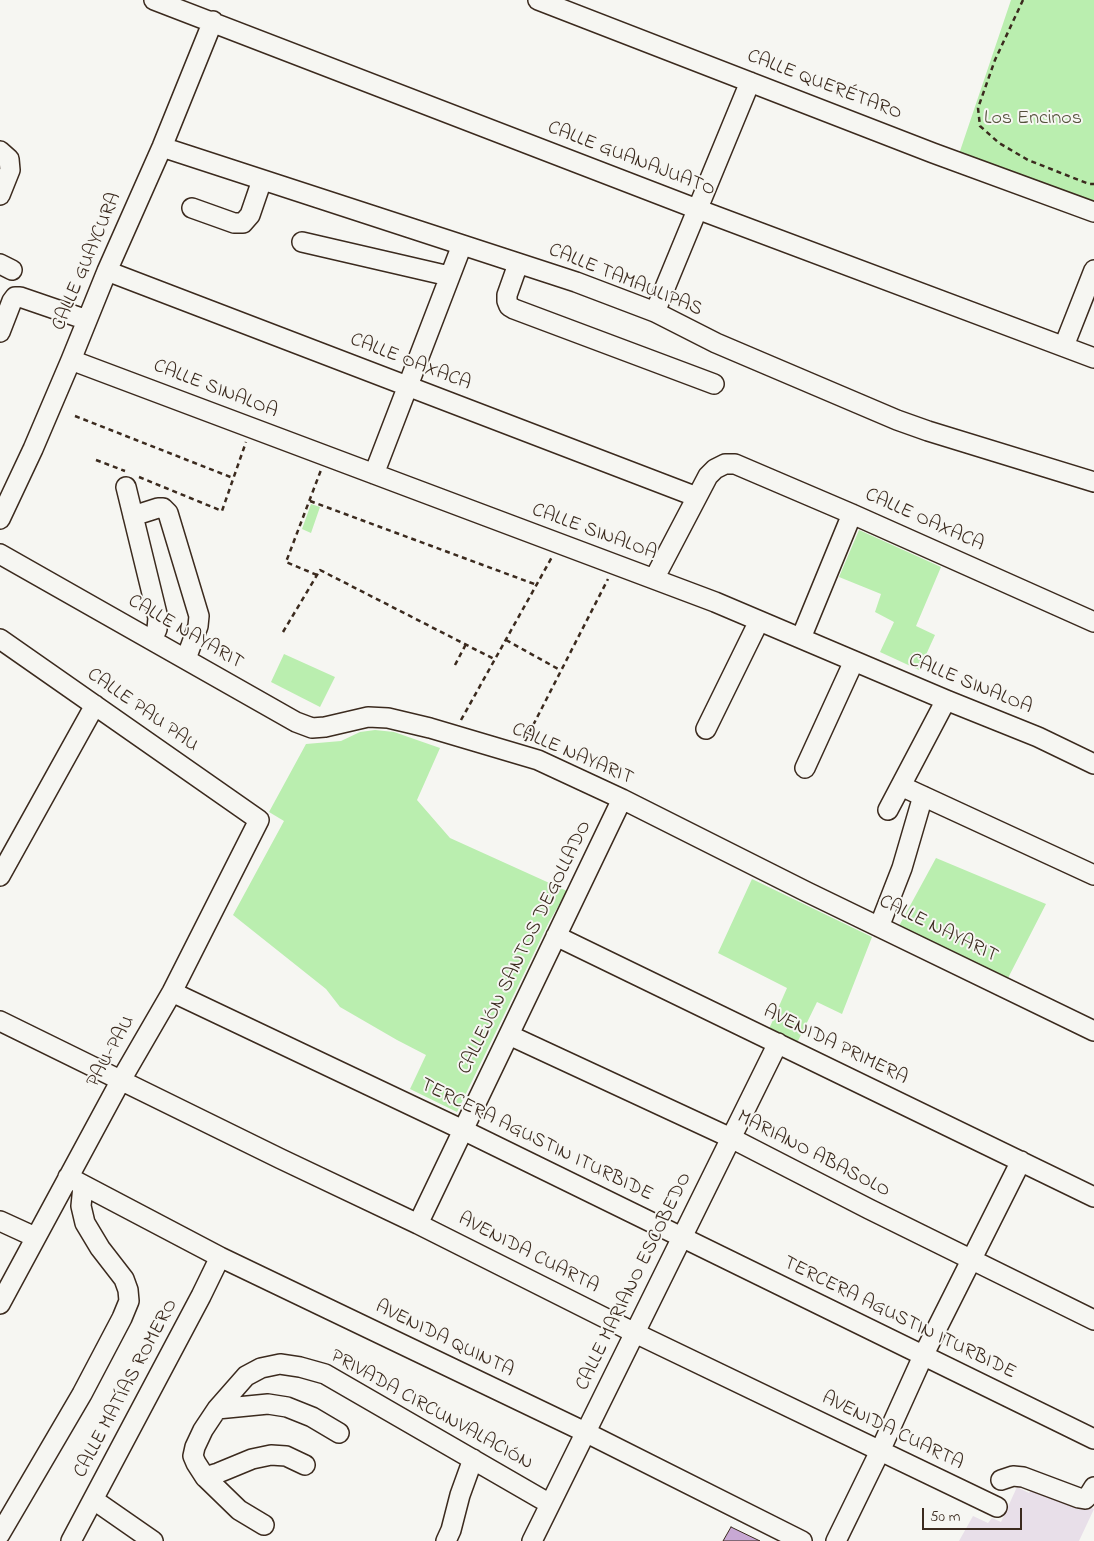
<!DOCTYPE html>
<meta charset="utf-8">
<style>
body{margin:0}
#map{position:relative;width:1094px;height:1541px;overflow:hidden;background:#f6f6f2;font-family:"Indie Flower",sans-serif}
canvas{display:block}
.scale{position:absolute;left:922px;top:1508px;width:100px;height:22px;box-sizing:border-box;border:2px solid #3b2a1e;border-top:0;padding-left:6px;font-size:15px;line-height:18px;white-space:nowrap;color:#3b2a1e;-webkit-text-stroke:4px #f6f6f2;paint-order:stroke}
</style>
<div id="map">
<canvas width="1094" height="1541"></canvas>
<div class="scale">50 m</div>
</div>
<script>
const c = document.querySelector('canvas').getContext('2d');
c.lineJoin = 'round';
function fillPath(path, color) { c.fillStyle = color; c.fill(path, 'evenodd'); }
const toPath = rows => new Path2D(rows.map(r => 'M' + r).join(''));
function stroke(path, color, width, dash) { c.strokeStyle = color; c.lineWidth = width; c.lineCap = dash ? 'butt' : 'round'; c.setLineDash(dash || []); c.stroke(path); }
function write(font, color, halo, rows, align = 'center') {
  c.font = font + ' "Indie Flower",sans-serif'; c.lineWidth = 4; c.setLineDash([]); c.textBaseline = 'middle'; c.strokeStyle = halo; c.fillStyle = color; for (const [text, x, y, turn = 0] of rows) {
    c.save(); c.translate(x, y); c.rotate((+turn || 0) * Math.PI / 180); c.textAlign = isNaN(turn) ? turn : align; if (halo) c.strokeText(text, 0, 0); c.fillText(text, 0, 0); c.restore();
  }
}
fillPath(toPath([
 [1034,1485,1060,1493,1094,1509,1079,1541,959,1541,973,1516,988,1523,992,1518,1001,1522,1017,1487,1029,1493]
]), '#e8dfe9');
fillPath(toPath([
 [1011,0,1094,0,1094,207,958,157],
 [311,504,320,507,311,533,302,529],
 [859,530,941,567,916,626,935,635,919,670,880,652,894,622,875,612,881,594,839,577],
 [284,654,335,677,320,707,271,682],
 [375,730,394,732,440,748,417,800,450,838,567,891,549,922,457,1112,410,1089,426,1055,397,1040,340,1007,326,989,233,915,284,821,269,812,306,744,341,741,360,732],
 [936,858,1046,904,1008,978,899,926],
 [752,879,872,937,842,1014,817,1002,797,1043,769,1029,787,988,718,953]
]), '#baeeaf');
const building = toPath([
 [731,1527,760,1541,723,1541,731,1527]
]);
fillPath(building, '#c8a8d4');
stroke(building, '#3b2a1e', 1);
const minor = toPath([
 [154,0,697,209,1094,358],
 [538,0,933,153,1094,212],
 [162,147,576,282,655,312,716,343,897,420,928,431,1094,482],
 [0,151,9,159,10,170,0,195],
 [192,208,234,223,243,223,250,215,262,180],
 [302,242,449,276],
 [0,264,12,270],
 [518,264,507,295,507,301,509,306,514,309,714,384],
 [107,271,697,497],
 [655,312,750,82],
 [0,332,12,301,15,297,20,297,87,320],
 [1064,346,1094,270],
 [71,360,715,602,946,700,1038,737,1094,764],
 [374,474,462,245],
 [126,487,158,618,157,629,152,640],
 [133,516,158,508,163,508,168,513,199,616,198,626,186,659],
 [0,519,33,449,71,360,107,271,162,147,213,21],
 [0,554,296,722,312,728,325,727,368,717,388,718,430,728,538,760,622,799,807,892,1094,1031],
 [654,579,708,476,715,469,725,464,735,464,852,514,1094,622],
 [801,638,852,514],
 [0,639,259,820,172,992,121,1080,0,1304],
 [706,729,759,621],
 [805,768,854,661],
 [901,786,1094,875],
 [888,810,946,700],
 [0,876,95,705],
 [879,927,902,868,923,796],
 [556,936,1094,1197],
 [172,992,463,1130,1094,1439],
 [0,1021,281,1159,418,1224,635,1333,997,1507],
 [509,1035,731,1138,869,1209,1094,1320],
 [68,1177,220,1257,585,1432,802,1541],
 [0,1221,35,1237],
 [418,1224,622,799],
 [217,1409,268,1404,287,1407,312,1417,339,1433],
 [305,1465,286,1456,271,1455,252,1459,218,1473,205,1477,196,1463,193,1456,195,1447,203,1430,217,1409,246,1376,261,1368,280,1364,300,1367,325,1374,550,1504],
 [205,1477,239,1510,264,1525],
 [1001,1480,1013,1476,1023,1477,1079,1498,1085,1499,1089,1495,1094,1487],
 [94,1500,153,1541],
 [0,1534,82,1394,122,1318,129,1301,128,1290,124,1279,100,1248,85,1223,81,1206,83,1186],
 [71,1541,201,1296,220,1257],
 [446,1541,451,1530,460,1495,473,1459],
 [532,1541,778,1043],
 [836,1541,880,1451,923,1356,1021,1161]
]);
stroke(minor, '#3b2a1e', 22);
stroke(toPath([
 [1023,0,995,60,978,108,980,126,999,143,1028,160,1089,184,1094,184],
 [75,416,233,478],
 [96,460,125,471],
 [139,477,222,511,246,442],
 [310,501,537,585],
 [317,575,286,562,321,470],
 [283,632,320,570,496,660],
 [506,640,560,670],
 [455,665,466,644],
 [461,720,552,557],
 [525,741,608,579]
]), '#3b2a1e', 2.5, [5, 4]);
stroke(minor, '#f6f6f2', 19);
write('20px', '#3b2a1e', '#f6f6f2', [
 ["CALLE QUERÉTARO",824,86,21],
 ["CALLE GUANAJUATO",631,160,21],
 ["CALLE GUAYCURA",88,262,-67],
 ["CALLE TAMAULIPAS",625,281,22],
 ["CALLE OAXACA",410,363,21],
 ["CALLE SINALOA",215,390,21],
 ["CALLE OAXACA",924,521,24],
 ["CALLE SINALOA",594,533,20],
 ["CALLE NAYARIT",185,633,30],
 ["CALLE SINALOA",970,685,22],
 ["CALLE PAU PAU",142,711,35],
 ["CALLE NAYARIT",572,755,23],
 ["CALLE NAYARIT",938,930,26],
 ["CALLEJÓN SANTOS DEGOLLADO",526,948,-64],
 ["AVENIDA PRIMERA",835,1046,26],
 ["PAU-PAU",112,1052,-61],
 ["TERCERA AGUSTIN ITURBIDE",536,1141,26],
 ["MARIANO ABASOLO",813,1155,27],
 ["AVENIDA CUARTA",528,1254,27],
 ["CALLE MARIANO ESCOBEDO",635,1282,-64],
 ["TERCERA AGUSTIN ITURBIDE",899,1319,26],
 ["AVENIDA QUINTA",444,1340,26],
 ["CALLE MATÍAS ROMERO",127,1389,-62],
 ["PRIVADA CIRCUNVALACIÓN",431,1411,29],
 ["AVENIDA CUARTA",892,1432,26]
]);
write('20px', '#54513b', '#f6f6f2', [
 ["Los Encinos",1033,120]
]);
</script>
